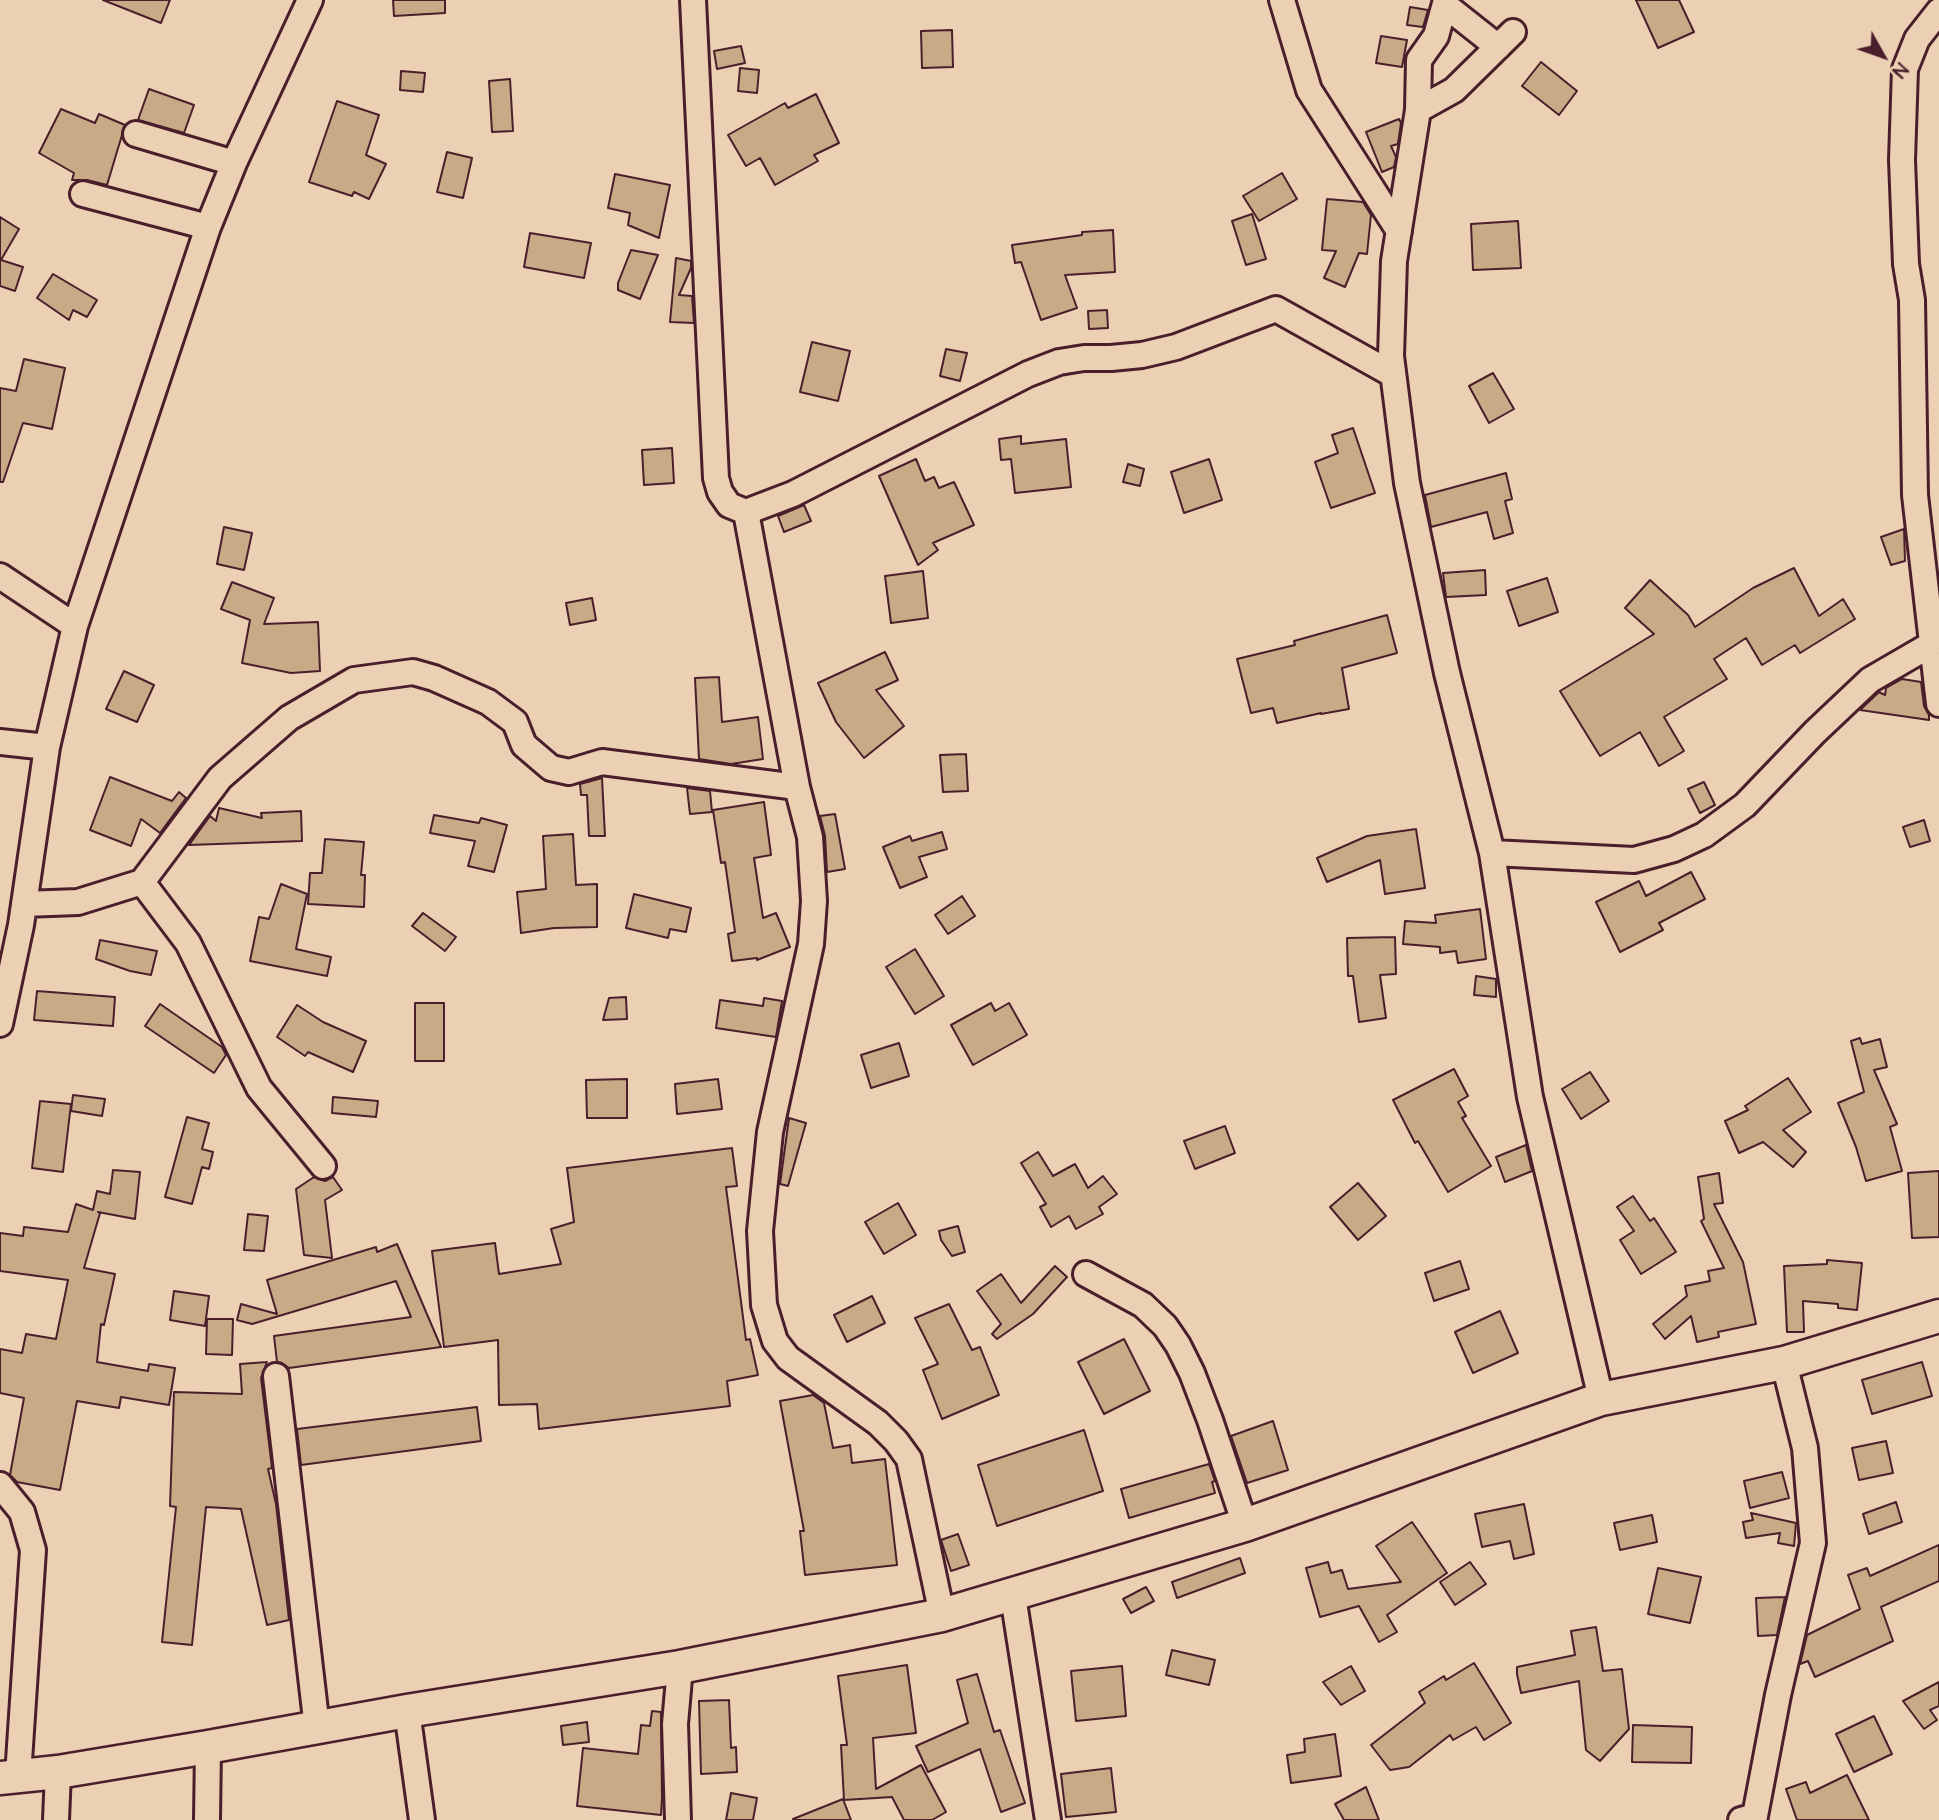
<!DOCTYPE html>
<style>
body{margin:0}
#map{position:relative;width:1939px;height:1820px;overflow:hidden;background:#ecd0b3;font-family:"Architects Daughter",sans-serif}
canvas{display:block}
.north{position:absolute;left:1848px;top:21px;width:70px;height:70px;-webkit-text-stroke:5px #ecd0b3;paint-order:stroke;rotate:130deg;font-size:19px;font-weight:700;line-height:28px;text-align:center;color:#4a1f2b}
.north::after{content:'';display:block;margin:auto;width:24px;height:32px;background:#4a1f2b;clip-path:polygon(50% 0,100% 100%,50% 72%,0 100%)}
</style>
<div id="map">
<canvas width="1939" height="1820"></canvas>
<div class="north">N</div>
</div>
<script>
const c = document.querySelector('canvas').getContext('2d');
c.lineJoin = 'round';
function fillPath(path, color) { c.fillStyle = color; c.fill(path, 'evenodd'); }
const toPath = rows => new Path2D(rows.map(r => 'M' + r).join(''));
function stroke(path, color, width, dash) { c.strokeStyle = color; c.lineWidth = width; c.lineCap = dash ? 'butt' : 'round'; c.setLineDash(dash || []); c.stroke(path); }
const building = toPath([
 [103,0,170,0,161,23,103,0],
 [393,0,445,0,445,13,394,16,393,0],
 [1636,0,1679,0,1694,32,1658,48,1636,0],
 [1410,7,1428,10,1423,27,1407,25,1410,7],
 [952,30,953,67,922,68,921,31,952,30],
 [1381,36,1407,40,1402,67,1376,63,1381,36],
 [741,46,745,63,717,69,714,51,741,46],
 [1541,62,1577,91,1559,115,1522,86,1541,62],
 [740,68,759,70,757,93,738,91,740,68],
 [401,71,425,73,423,92,400,90,401,71],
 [510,79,513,131,492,132,489,81,510,79],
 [149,89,194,105,184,133,138,120,149,89],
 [816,94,839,143,814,155,818,161,775,185,760,158,746,166,728,135,785,103,788,108,816,94],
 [337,101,379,115,366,155,386,164,369,199,354,192,352,196,309,182,337,101],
 [61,109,95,123,99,114,125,125,107,185,87,180,72,180,74,173,39,153,61,109],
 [1399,119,1401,123,1398,144,1391,146,1396,157,1394,167,1382,172,1366,132,1399,119],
 [447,152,472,158,463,198,437,192,447,152],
 [1282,173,1297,199,1259,221,1243,196,1282,173],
 [615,174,670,185,659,238,628,225,630,213,608,208,615,174],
 [1327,199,1363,202,1371,215,1367,254,1359,253,1345,287,1324,278,1336,251,1322,250,1327,199],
 [1252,214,1266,259,1246,265,1232,221,1252,214],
 [0,217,19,229,1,260,23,267,15,291,0,286,0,217],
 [1518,221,1521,268,1473,270,1471,224,1518,221],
 [1113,230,1115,272,1065,275,1077,308,1041,320,1021,262,1015,263,1012,245,1082,235,1082,232,1113,230],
 [530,233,591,243,584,278,524,267,530,233],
 [631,250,658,255,640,299,618,290,618,283,631,250],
 [676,258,691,261,691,268,679,295,692,296,694,323,670,322,676,258],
 [53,274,97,300,87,317,73,310,69,320,37,298,53,274],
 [1107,310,1108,328,1089,329,1088,311,1107,310],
 [812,342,850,351,838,401,800,392,812,342],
 [946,349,967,353,960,381,940,376,946,349],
 [24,359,65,368,52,429,23,423,3,482,0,482,0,388,16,391,24,359],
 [1493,373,1514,409,1489,423,1469,386,1493,373],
 [1353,428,1375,493,1331,508,1315,462,1338,453,1332,435,1353,428],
 [1021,436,1021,444,1066,439,1071,487,1015,493,1011,459,1001,460,999,439,1021,436],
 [672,448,674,483,644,485,642,450,672,448],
 [916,459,925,481,934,477,939,488,954,482,974,525,933,543,938,550,918,565,879,476,916,459],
 [1209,459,1222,500,1184,513,1171,472,1209,459],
 [1128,464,1144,469,1140,486,1123,482,1128,464],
 [1506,473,1512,499,1505,501,1513,533,1494,539,1487,512,1431,527,1425,495,1506,473],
 [804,505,811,521,784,532,778,516,804,505],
 [224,527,252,533,244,570,217,564,224,527],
 [1904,529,1905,561,1891,565,1881,537,1904,529],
 [1794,568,1819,616,1843,599,1855,619,1800,653,1795,645,1762,665,1746,638,1714,659,1727,679,1664,717,1684,751,1659,766,1640,732,1600,756,1560,691,1654,634,1625,608,1650,580,1688,615,1695,627,1753,588,1794,568],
 [1485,570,1486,595,1446,597,1443,573,1485,570],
 [923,571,928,618,891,623,885,576,923,571],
 [1547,578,1558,612,1519,626,1507,591,1547,578],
 [232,582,274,598,264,624,318,622,320,671,291,673,242,663,250,620,221,609,232,582],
 [592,598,596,620,570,625,566,603,592,598],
 [1387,615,1397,653,1342,668,1349,709,1321,714,1321,713,1277,723,1273,708,1251,713,1237,659,1295,645,1294,641,1387,615],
 [885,652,898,680,876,690,904,726,864,758,836,722,818,683,885,652],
 [124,671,154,685,137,722,106,709,124,671],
 [719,677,722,722,758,717,763,759,731,764,699,759,695,678,719,677],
 [1902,679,1921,682,1924,706,1929,715,1929,720,1860,710,1879,692,1885,695,1886,688,1902,679],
 [966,754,968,791,943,792,940,755,966,754],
 [110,777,172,801,179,792,186,798,160,833,141,819,131,846,90,830,110,777],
 [602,778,605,836,589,836,587,795,581,795,580,784,602,778],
 [1704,782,1715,805,1700,813,1688,789,1704,782],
 [687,788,710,791,712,812,690,814,687,788],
 [764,802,771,855,754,858,763,918,776,913,790,947,757,960,757,958,732,961,728,934,735,932,725,862,721,863,713,810,764,802],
 [219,808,262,818,261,813,301,811,302,841,189,845,210,816,216,821,219,808],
 [835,814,845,869,827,872,825,836,820,816,835,814],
 [434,815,479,823,481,818,507,825,494,872,468,866,475,841,430,833,434,815],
 [1924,820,1930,841,1910,847,1903,827,1924,820],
 [1416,829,1425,888,1385,894,1380,860,1327,882,1317,858,1367,836,1416,829],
 [942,832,947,849,919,857,927,877,900,888,883,847,910,836,912,841,942,832],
 [573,834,576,885,597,884,597,927,554,928,521,933,517,892,546,889,543,836,573,834],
 [325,839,364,842,361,875,365,875,364,907,308,904,310,873,322,873,325,839],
 [1691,872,1705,899,1659,923,1663,930,1620,952,1596,902,1639,881,1646,896,1691,872],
 [281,884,307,894,296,949,331,957,327,976,250,961,259,917,269,919,281,884],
 [634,894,691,908,686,932,670,929,668,938,626,928,634,894],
 [962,896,975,916,948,934,935,915,962,896],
 [1480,909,1486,959,1458,963,1456,951,1440,953,1440,947,1403,944,1405,921,1436,923,1435,915,1480,909],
 [423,913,456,937,445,951,412,926,423,913],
 [1395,937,1396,974,1380,975,1386,1018,1359,1022,1353,976,1348,976,1347,938,1395,937],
 [100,940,157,951,151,975,130,971,96,959,100,940],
 [915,949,944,996,915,1014,886,967,915,949],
 [1476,976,1496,979,1496,997,1474,995,1476,976],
 [37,991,115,997,113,1026,34,1020,37,991],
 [626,997,627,1019,603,1020,609,998,626,997],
 [764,998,782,1001,776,1037,716,1028,720,1000,763,1006,764,998],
 [415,1003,444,1003,444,1061,415,1061,415,1003],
 [991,1003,995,1011,1009,1003,1027,1035,973,1065,951,1025,991,1003],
 [160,1004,222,1047,226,1055,214,1073,145,1026,160,1004],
 [297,1005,323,1022,366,1041,353,1072,308,1052,305,1056,277,1037,297,1005],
 [1860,1038,1862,1044,1880,1039,1887,1067,1874,1070,1897,1124,1890,1127,1902,1171,1866,1181,1856,1147,1838,1103,1864,1092,1851,1041,1860,1038],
 [899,1043,909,1076,871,1088,861,1055,899,1043],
 [1454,1069,1468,1096,1458,1102,1466,1116,1462,1118,1491,1166,1448,1192,1418,1141,1415,1143,1393,1100,1454,1069],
 [1590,1072,1609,1101,1581,1119,1562,1089,1590,1072],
 [1788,1078,1811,1112,1783,1130,1806,1152,1793,1167,1763,1142,1739,1153,1725,1121,1748,1110,1745,1106,1788,1078],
 [627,1079,627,1118,587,1118,586,1080,627,1079],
 [718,1079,722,1109,677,1114,675,1084,718,1079],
 [73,1095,105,1099,102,1116,71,1111,73,1095],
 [333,1097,378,1101,376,1117,332,1113,333,1097],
 [40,1101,71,1104,63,1172,32,1168,40,1101],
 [187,1117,209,1123,202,1149,213,1152,209,1169,202,1167,192,1204,165,1197,187,1117],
 [789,1118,806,1123,788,1186,780,1184,789,1118],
 [1225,1126,1235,1153,1195,1169,1184,1141,1225,1126],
 [1526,1145,1532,1171,1505,1182,1496,1157,1526,1145],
 [732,1148,737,1186,726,1187,746,1340,750,1339,758,1375,727,1381,730,1406,539,1429,537,1404,499,1405,498,1340,444,1347,432,1251,495,1243,499,1274,561,1264,551,1229,574,1222,567,1168,732,1148],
 [1038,1152,1053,1176,1075,1164,1088,1188,1103,1176,1117,1194,1099,1207,1103,1214,1076,1229,1069,1216,1051,1227,1040,1207,1046,1204,1021,1163,1038,1152],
 [113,1170,140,1172,135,1219,98,1212,100,1213,84,1268,115,1274,104,1325,101,1324,97,1362,148,1371,149,1364,175,1368,169,1405,121,1397,119,1408,77,1401,60,1490,17,1482,10,1475,24,1398,0,1393,0,1349,22,1353,26,1334,56,1339,68,1280,0,1271,0,1233,23,1236,24,1227,68,1232,76,1204,93,1210,97,1191,110,1194,113,1170],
 [1939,1171,1939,1237,1912,1238,1908,1173,1939,1171],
 [1719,1173,1723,1203,1714,1204,1743,1262,1756,1324,1718,1332,1719,1337,1697,1342,1691,1316,1665,1339,1653,1324,1687,1296,1685,1286,1710,1281,1708,1271,1724,1268,1701,1221,1704,1219,1698,1177,1719,1173],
 [314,1177,325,1181,333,1177,342,1190,325,1200,332,1258,304,1255,296,1189,314,1177],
 [1358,1183,1386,1216,1358,1240,1330,1207,1358,1183],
 [1633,1196,1650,1221,1654,1218,1676,1252,1641,1274,1620,1240,1634,1231,1617,1207,1633,1196],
 [898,1203,916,1235,884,1254,865,1222,898,1203],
 [248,1214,268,1216,264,1251,244,1250,248,1214],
 [958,1226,965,1252,952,1256,941,1240,939,1231,958,1226],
 [397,1244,441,1347,289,1368,282,1363,277,1362,274,1336,411,1317,396,1281,252,1324,237,1320,241,1304,277,1314,267,1280,376,1247,377,1252,397,1244],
 [1827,1260,1862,1263,1857,1310,1838,1308,1838,1304,1803,1301,1804,1332,1787,1332,1784,1266,1827,1264,1827,1260],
 [1460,1261,1469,1289,1434,1301,1425,1273,1460,1261],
 [1055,1266,1067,1277,1033,1314,997,1339,992,1334,1001,1324,977,1291,1001,1274,1021,1303,1055,1266],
 [174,1291,209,1296,205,1326,170,1320,174,1291],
 [872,1296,885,1323,847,1342,834,1315,872,1296],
 [949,1304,972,1350,980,1347,999,1395,942,1419,923,1370,938,1364,915,1318,949,1304],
 [1500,1311,1518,1353,1473,1373,1455,1332,1500,1311],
 [207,1319,233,1319,232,1355,206,1354,207,1319],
 [1124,1339,1150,1391,1104,1414,1078,1362,1124,1339],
 [267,1362,261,1378,272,1468,268,1469,276,1504,289,1620,267,1625,241,1509,206,1507,192,1645,162,1642,176,1507,170,1506,174,1392,242,1394,240,1364,267,1362],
 [1922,1362,1932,1396,1872,1414,1862,1380,1922,1362],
 [813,1395,824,1403,833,1448,850,1445,852,1463,885,1459,897,1565,805,1575,800,1531,804,1531,780,1401,813,1395],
 [477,1407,481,1441,301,1465,297,1429,477,1407],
 [1273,1421,1288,1470,1247,1483,1231,1436,1273,1421],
 [1084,1430,1103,1491,997,1526,978,1465,1084,1430],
 [1886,1441,1893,1473,1859,1480,1852,1448,1886,1441],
 [1209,1464,1215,1481,1212,1482,1215,1493,1129,1518,1121,1489,1209,1464],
 [1782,1472,1789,1498,1750,1508,1744,1481,1782,1472],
 [1896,1502,1902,1522,1869,1534,1863,1514,1896,1502],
 [1524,1504,1534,1554,1514,1559,1510,1541,1482,1547,1475,1514,1524,1504],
 [1751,1513,1796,1523,1794,1546,1778,1543,1780,1533,1746,1538,1743,1522,1753,1520,1751,1513],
 [1652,1515,1657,1542,1620,1550,1614,1523,1652,1515],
 [1412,1522,1447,1573,1387,1615,1397,1632,1379,1642,1359,1606,1320,1617,1306,1568,1328,1562,1331,1573,1342,1570,1348,1589,1401,1582,1376,1546,1412,1522],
 [958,1534,969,1565,951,1571,941,1540,958,1534],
 [1939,1545,1939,1581,1881,1607,1893,1641,1815,1677,1808,1661,1800,1664,1807,1635,1860,1609,1848,1575,1867,1568,1870,1576,1939,1545],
 [1240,1558,1245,1573,1177,1598,1172,1582,1240,1558],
 [1470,1562,1486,1584,1455,1605,1440,1582,1470,1562],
 [1658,1568,1701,1577,1690,1623,1648,1614,1658,1568],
 [1146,1587,1154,1601,1131,1613,1123,1599,1146,1587],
 [1785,1597,1777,1635,1758,1636,1756,1598,1785,1597],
 [1596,1627,1603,1671,1622,1669,1629,1729,1600,1761,1586,1750,1579,1681,1521,1693,1517,1674,1517,1667,1575,1655,1571,1631,1596,1627],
 [1172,1650,1215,1660,1209,1685,1166,1675,1172,1650],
 [1474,1663,1511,1723,1484,1740,1476,1727,1453,1740,1450,1735,1409,1767,1390,1770,1371,1745,1425,1703,1419,1692,1444,1676,1446,1680,1474,1663],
 [907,1665,916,1733,873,1738,876,1789,921,1765,946,1812,932,1820,904,1820,892,1797,844,1800,841,1745,847,1745,838,1676,907,1665],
 [1122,1666,1126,1716,1076,1721,1071,1671,1122,1666],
 [1351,1666,1365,1691,1341,1705,1323,1682,1351,1666],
 [977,1674,994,1732,1000,1730,1025,1803,1001,1812,980,1749,928,1772,916,1746,968,1723,957,1680,977,1674],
 [1939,1682,1939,1706,1930,1710,1937,1720,1924,1729,1903,1701,1939,1682],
 [729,1700,731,1748,736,1747,737,1772,701,1774,699,1701,729,1700],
 [652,1711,661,1712,662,1798,661,1815,577,1806,583,1748,638,1754,641,1725,650,1726,652,1711],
 [1874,1716,1892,1754,1854,1772,1836,1734,1874,1716],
 [587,1722,589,1742,563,1745,561,1726,587,1722],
 [1633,1725,1692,1727,1691,1763,1632,1762,1633,1725],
 [1335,1734,1341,1776,1291,1783,1287,1755,1305,1752,1304,1739,1335,1734],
 [1111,1768,1116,1812,1066,1817,1061,1774,1111,1768],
 [1847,1775,1869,1820,1797,1820,1786,1789,1806,1782,1810,1793,1847,1775],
 [1366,1787,1379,1820,1344,1820,1335,1804,1366,1787],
 [731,1793,757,1798,753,1820,726,1820,731,1793],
 [843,1799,851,1820,793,1820,793,1819,843,1799]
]);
fillPath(building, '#c9aa87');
stroke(building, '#4a1f2b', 2);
const minor = toPath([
 [693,0,716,478,720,492,729,505,746,512,797,787,810,837,814,901,811,944,770,1132,760,1231,764,1305,775,1341,788,1358,878,1423,896,1441,909,1459,942,1615],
 [1282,0,1309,90,1399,231],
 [1445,5,1498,47],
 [1939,11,1917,39,1905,69,1902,160,1906,264,1912,300,1915,495,1939,704],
 [1513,32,1454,90,1418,110,1394,261,1391,356,1407,483,1447,673,1492,853,1530,1097,1601,1399],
 [1418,110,1419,60,1436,36,1446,0],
 [136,134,234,163],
 [83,194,208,227],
 [746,512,793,494,1028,374,1059,362,1084,358,1111,358,1142,355,1176,347,1276,309,1392,374],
 [0,576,75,626],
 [0,742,47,747],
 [1492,853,1634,860,1674,849,1704,835,1745,805,1815,732,1870,680,1932,644],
 [142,882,188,943,259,1088,323,1166],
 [24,904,78,902,142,882,220,778,289,718,354,680,413,672,434,678,488,702,515,722,524,745,551,768,569,772,602,762,797,787],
 [0,1024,21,925,47,747,75,626,208,227,234,163,310,0],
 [1086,1274,1143,1305,1165,1326,1178,1345,1192,1373,1210,1420,1245,1525],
 [276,1376,317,1728],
 [0,1485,22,1512,33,1550,18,1776],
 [1013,1596,1048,1820],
 [407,1711,422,1820],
 [56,1820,58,1772],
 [207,1820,208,1747],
 [678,1820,675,1724,680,1667],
 [1741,1820,1755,1816,1778,1695,1813,1543,1805,1448,1784,1363]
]);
const major = toPath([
 [0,1778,58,1772,208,1747,407,1711,680,1667,942,1615,1245,1525,1601,1399,1784,1363,1939,1316]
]);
stroke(minor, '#4a1f2b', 30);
stroke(major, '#4a1f2b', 37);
stroke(minor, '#ecd0b3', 24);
stroke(major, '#ecd0b3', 32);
</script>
